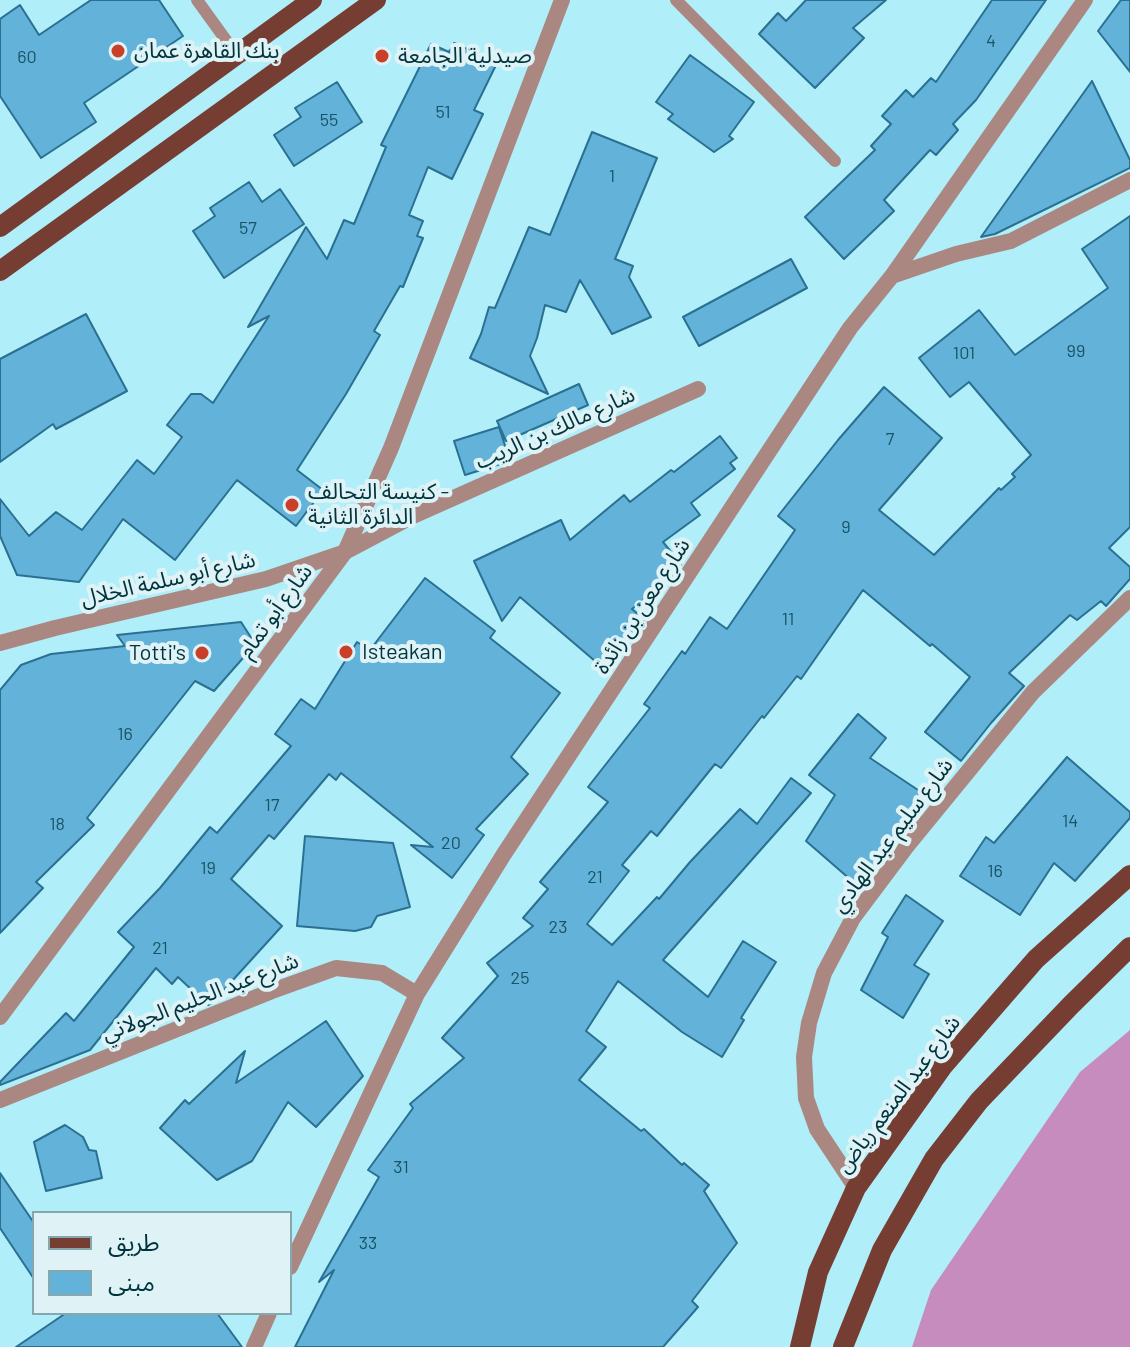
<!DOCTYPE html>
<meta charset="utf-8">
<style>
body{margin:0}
#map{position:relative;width:1130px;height:1347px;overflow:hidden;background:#b0eefa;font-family:Barlow,"Noto Sans Arabic",sans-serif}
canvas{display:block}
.legend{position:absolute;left:32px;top:1211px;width:260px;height:104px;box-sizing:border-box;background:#dff3f7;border:2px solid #86a7ad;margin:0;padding:10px 14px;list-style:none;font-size:24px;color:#00343d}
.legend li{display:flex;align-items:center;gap:16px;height:40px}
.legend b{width:40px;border:2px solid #86a7ad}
</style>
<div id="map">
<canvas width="1130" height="1347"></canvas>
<ul class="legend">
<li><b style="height:10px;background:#763e33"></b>طريق</li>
<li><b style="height:22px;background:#63b2d9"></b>مبنى</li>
</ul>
</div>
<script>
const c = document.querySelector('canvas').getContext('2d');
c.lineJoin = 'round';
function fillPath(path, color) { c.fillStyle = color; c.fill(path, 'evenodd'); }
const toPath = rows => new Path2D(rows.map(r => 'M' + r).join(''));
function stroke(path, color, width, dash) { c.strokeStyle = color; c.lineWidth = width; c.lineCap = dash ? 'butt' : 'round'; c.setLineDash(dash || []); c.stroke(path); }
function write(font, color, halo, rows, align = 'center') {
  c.font = font + ' Barlow,"Noto Sans Arabic",sans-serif'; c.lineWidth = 8; c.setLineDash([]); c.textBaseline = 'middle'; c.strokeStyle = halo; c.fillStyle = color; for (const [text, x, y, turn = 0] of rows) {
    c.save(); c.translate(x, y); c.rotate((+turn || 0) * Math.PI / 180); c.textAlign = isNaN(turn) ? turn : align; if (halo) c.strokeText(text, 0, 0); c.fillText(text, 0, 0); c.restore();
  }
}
fillPath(toPath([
 [1130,1030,1130,1347,912,1347,931,1290,1080,1072]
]), '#c68cbe');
const building = toPath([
 [91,0,159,0,183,36,84,103,96,122,41,158,0,96,0,19,20,5,39,35,91,0],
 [806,0,886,0,853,28,864,38,815,88,759,34,778,13,786,21,806,0],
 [992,0,1046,0,976,100,953,124,958,130,936,155,930,150,884,200,894,211,844,259,805,217,875,150,871,146,891,124,882,116,906,90,913,97,931,78,936,82,992,0],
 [1121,0,1130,0,1130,72,1098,31,1121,0],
 [454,43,497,63,474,110,483,114,452,179,428,167,409,215,423,221,417,236,423,238,403,287,400,286,374,331,380,335,346,394,297,470,323,490,296,526,237,480,175,560,123,519,79,582,17,575,0,536,0,499,29,536,56,512,82,530,137,460,154,474,182,437,167,425,191,394,201,394,213,403,269,316,248,327,306,227,327,259,344,220,354,224,386,147,381,145,431,44,449,52,454,43],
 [690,55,754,102,729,136,733,139,714,152,668,119,673,114,656,102,690,55],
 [1092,81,1130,160,1130,168,995,234,981,237,1092,81],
 [337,82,362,122,294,166,274,135,301,117,295,108,337,82],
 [592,132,657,158,615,259,633,266,629,277,651,317,612,334,580,280,566,312,545,305,537,338,530,356,548,394,470,358,481,334,489,307,495,308,529,227,550,235,592,132],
 [249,182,262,202,280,189,304,224,224,278,193,231,215,216,210,208,249,182],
 [1130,216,1130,527,1109,548,1130,567,1130,579,1106,606,1101,601,1077,620,1070,615,1009,673,1024,686,991,723,961,761,925,732,970,677,932,644,930,646,863,590,801,679,797,676,764,718,762,716,721,768,715,764,657,836,651,831,622,865,629,871,587,924,612,945,657,897,659,899,690,862,740,809,757,824,791,778,811,793,663,960,708,997,743,941,776,962,741,1018,744,1020,722,1057,682,1032,618,981,586,1031,606,1047,579,1080,641,1131,644,1129,682,1165,684,1163,709,1185,704,1191,737,1243,692,1301,698,1307,663,1347,295,1347,334,1270,319,1282,379,1177,368,1170,413,1108,410,1104,464,1058,442,1038,498,976,487,963,533,926,523,918,548,889,540,882,608,802,588,787,650,708,644,704,682,651,685,654,710,617,727,629,795,530,778,516,838,440,884,387,942,438,879,510,934,555,999,488,1001,490,1015,477,1012,474,1031,455,969,382,950,397,919,358,979,310,1015,355,1108,288,1082,249,1130,216],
 [791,259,807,288,699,346,683,317,791,259],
 [86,314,127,391,56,429,53,424,0,462,0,359,86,314],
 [579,384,588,405,506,441,497,421,579,384],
 [499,427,510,461,465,475,454,441,499,427],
 [720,436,737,458,730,463,735,469,691,503,700,515,663,542,681,564,675,574,632,609,645,620,609,673,520,597,502,621,474,561,561,520,570,540,624,495,630,502,671,470,674,472,720,436],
 [425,578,495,631,490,638,560,693,511,757,528,774,476,829,484,835,452,878,411,845,433,847,341,773,336,780,329,774,274,839,269,835,231,879,282,926,212,1003,208,1005,178,977,172,984,156,968,90,1050,0,1085,0,1082,66,1013,74,1021,134,947,118,932,160,888,210,827,217,833,291,746,275,734,301,699,315,709,357,642,370,650,425,578],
 [241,622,252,639,243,658,214,691,195,681,87,818,94,825,36,882,43,888,0,933,0,690,21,665,51,654,125,646,117,635,241,622],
 [858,714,886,738,870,758,927,796,903,834,859,887,806,841,835,795,809,775,858,714],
 [1067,757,1130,812,1130,818,1075,881,1054,863,1020,915,960,876,986,837,994,843,1067,757],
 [305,836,393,843,410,907,377,916,371,927,355,931,297,926,305,836],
 [906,895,943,921,914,965,929,974,903,1018,861,990,888,937,882,933,906,895],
 [326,1021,363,1076,316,1127,288,1102,252,1161,217,1180,160,1128,185,1100,189,1104,245,1051,236,1083,326,1021],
 [65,1125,83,1137,89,1150,96,1151,102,1178,46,1191,34,1142,65,1125],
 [0,1173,34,1223,34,1279,0,1228,0,1173],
 [66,1313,217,1313,242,1347,16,1347,66,1313]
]);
fillPath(building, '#63b2d9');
stroke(building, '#2a7091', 2);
stroke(toPath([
 [197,0,236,54],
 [676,0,835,161]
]), '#aa8881', 12);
stroke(toPath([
 [892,276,956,254,1011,241,1130,180],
 [0,643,55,628,266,579,345,552,413,516,698,389],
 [0,1017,345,552,391,448,562,0],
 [0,1100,272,991,336,968,382,973,417,994],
 [856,1188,817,1129,806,1098,804,1057,809,1023,824,973,853,918,907,846,1033,692,1130,598],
 [290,1267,417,994,504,854,850,328,892,276,1085,0],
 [254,1347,269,1313]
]), '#aa8881', 16);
stroke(toPath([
 [0,227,312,0],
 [0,271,376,0],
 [800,1347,818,1272,856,1188,943,1066,1036,959,1130,875],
 [843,1347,882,1250,934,1159,979,1101,1071,1005,1130,947]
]), '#763e33', 20);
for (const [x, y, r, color] of [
 [118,51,8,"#ca3f28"],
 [382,56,8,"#ca3f28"],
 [292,505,8,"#ca3f28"],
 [346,652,8,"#ca3f28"],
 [202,653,8,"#ca3f28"]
]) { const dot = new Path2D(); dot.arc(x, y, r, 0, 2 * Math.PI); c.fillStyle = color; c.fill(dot); stroke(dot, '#dff3f7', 3); }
write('18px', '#195464', null, [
 ["4",991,41],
 ["60",27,57],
 ["51",443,112],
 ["55",329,120],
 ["1",612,176],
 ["57",248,228],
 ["99",1076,351],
 ["101",964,353],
 ["7",890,439],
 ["9",846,527],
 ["11",788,619],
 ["16",125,734],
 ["17",272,805],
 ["14",1070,821],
 ["18",57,824],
 ["20",451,843],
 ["19",208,868],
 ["16",995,871],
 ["21",595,877],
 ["23",558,927],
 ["21",160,948],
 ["25",520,978],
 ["31",401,1167],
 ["33",368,1243]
]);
write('22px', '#00343d', '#dff3f7', [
 ["بنك القاهرة عمان",134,51],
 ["صيدلية الجامعة",398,56],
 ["كنيسة التحالف -",308,492],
 ["الدائرة الثانية",308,517],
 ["Isteakan",362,652],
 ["Totti's",186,653,"right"]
], 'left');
write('22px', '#00343d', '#dff3f7', [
 ["شارع مالك بن الريب",555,428,-24],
 ["شارع أبو سلمة الخلال",168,579,-13],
 ["شارع معن بن زائدة",642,606,-57],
 ["شارع أبو تمام",275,611,-54],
 ["شارع سليم عبد الهادي",892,835,-53],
 ["شارع عبد الحليم الجولاني",200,997,-21],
 ["شارع عبد المنعم رياض",898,1094,-53]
]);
</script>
